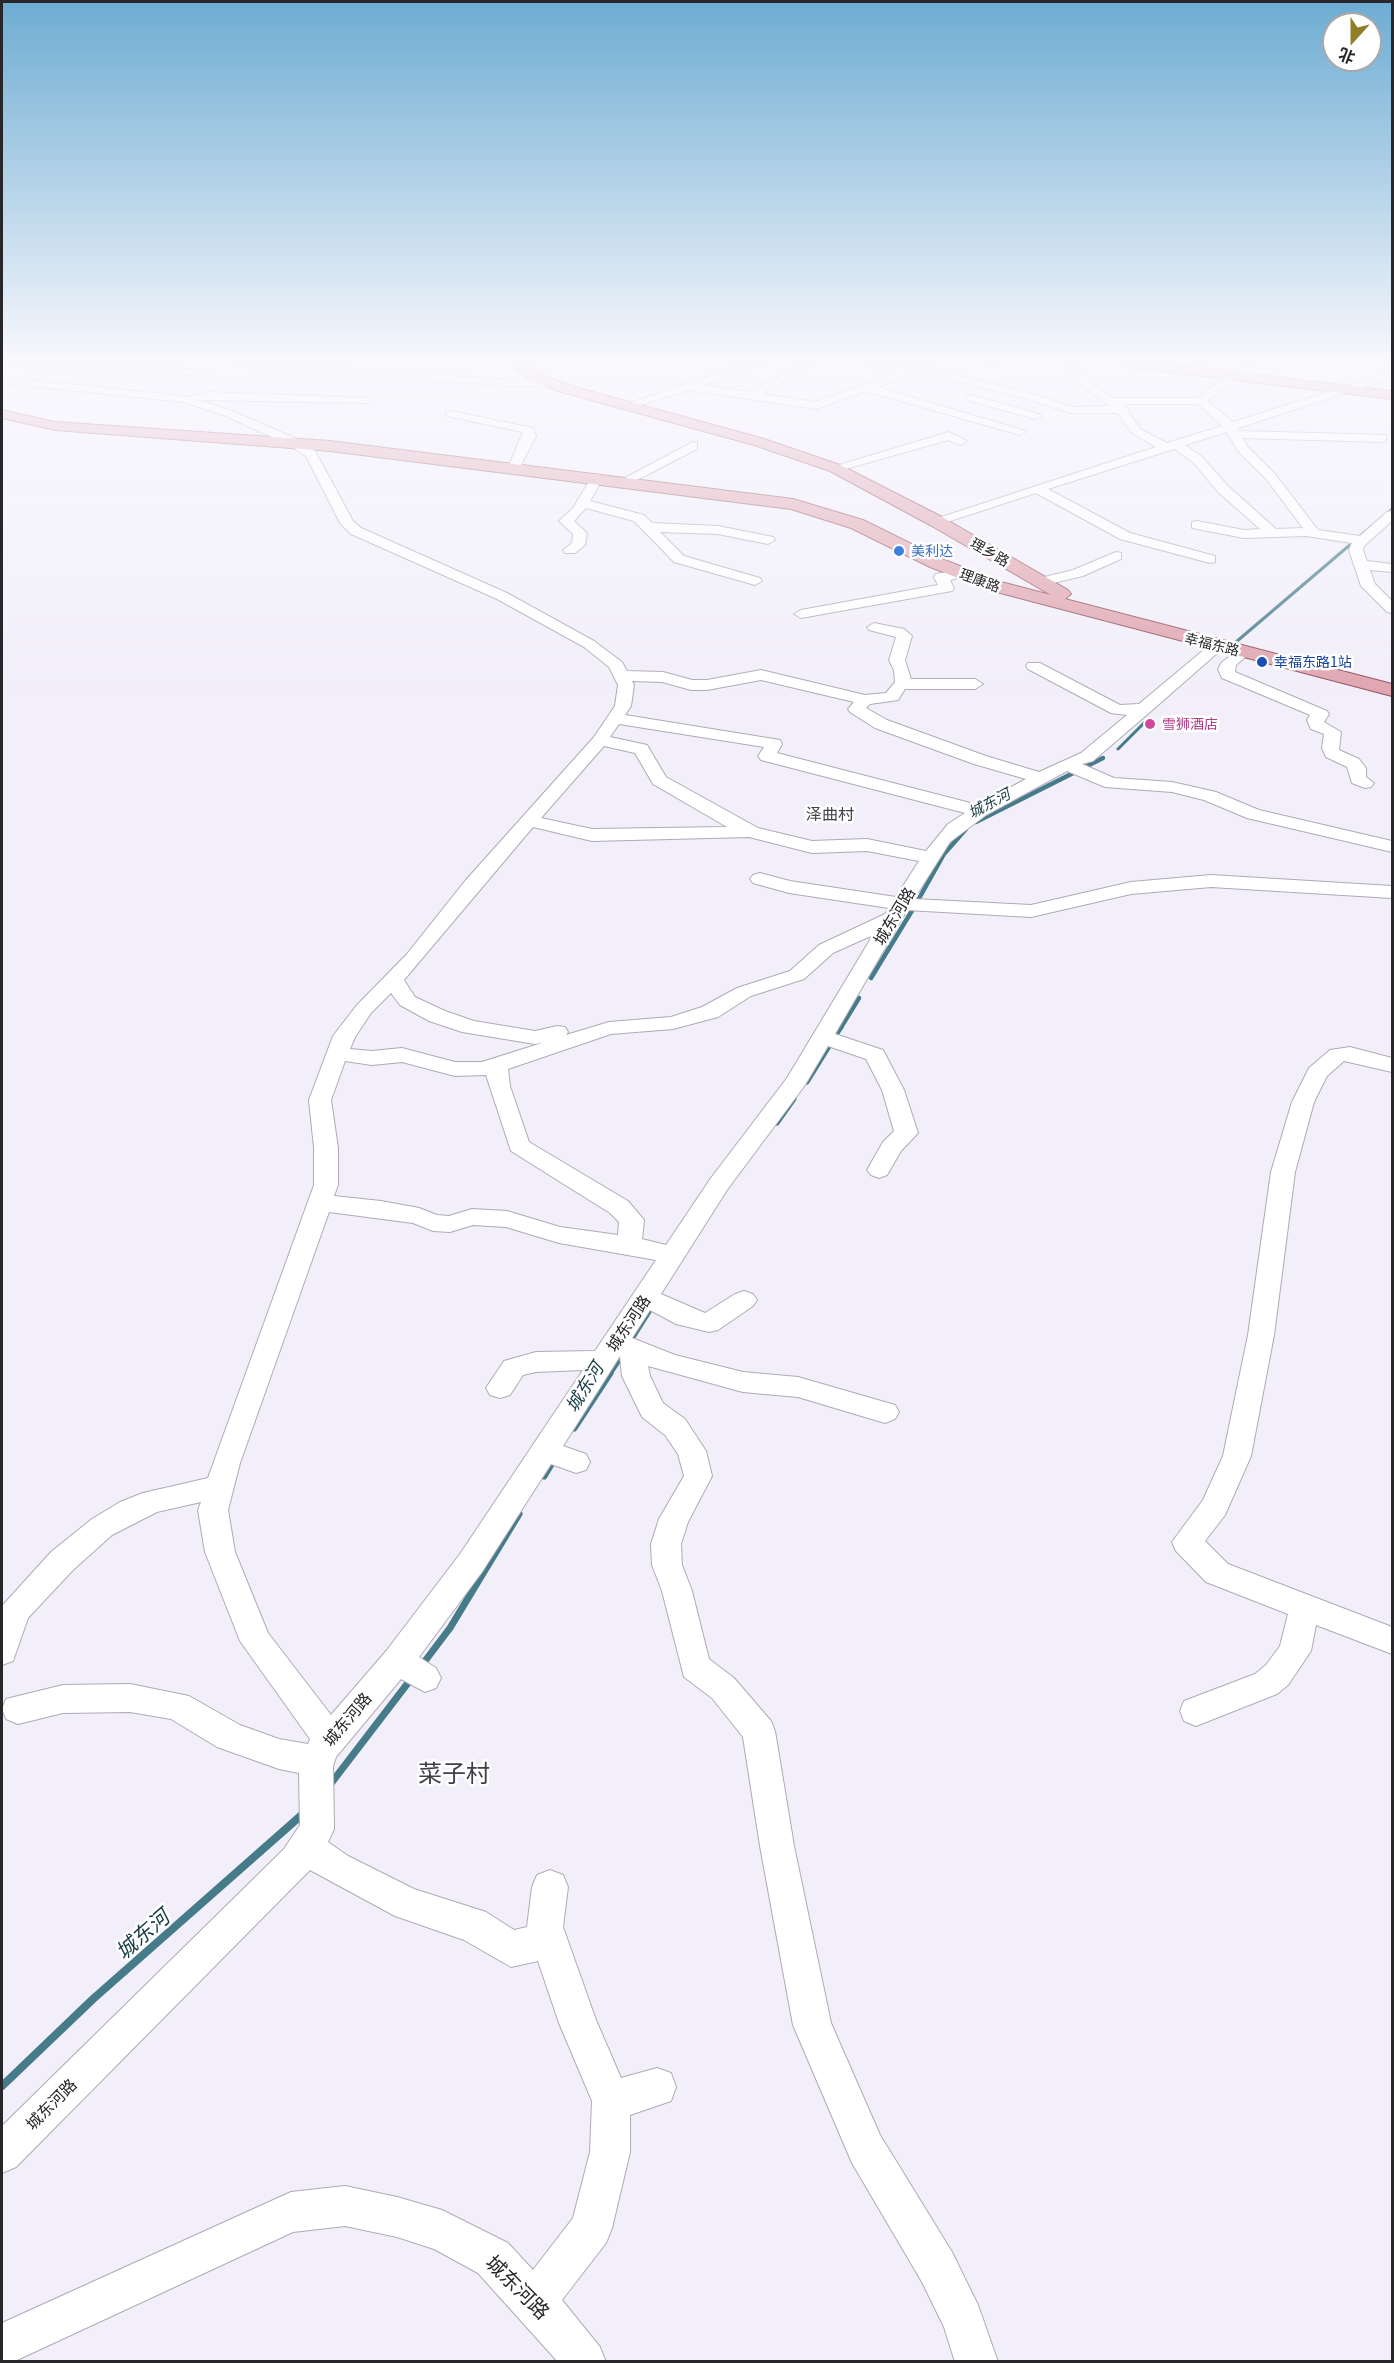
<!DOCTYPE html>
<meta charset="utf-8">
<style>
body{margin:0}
#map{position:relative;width:1394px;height:2363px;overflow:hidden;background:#f2effa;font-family:Georgia,"Noto Sans SC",serif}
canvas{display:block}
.frame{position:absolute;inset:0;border:3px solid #27262a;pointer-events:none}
.north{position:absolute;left:1322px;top:12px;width:60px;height:60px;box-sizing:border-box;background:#fefefe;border:2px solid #a8a8a9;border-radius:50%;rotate:201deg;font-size:16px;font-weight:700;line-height:24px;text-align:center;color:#27262a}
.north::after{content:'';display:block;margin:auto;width:21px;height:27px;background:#8f7f26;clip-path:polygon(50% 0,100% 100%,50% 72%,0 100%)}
</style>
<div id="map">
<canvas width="1394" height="2363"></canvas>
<div class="frame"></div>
<div class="north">北</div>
</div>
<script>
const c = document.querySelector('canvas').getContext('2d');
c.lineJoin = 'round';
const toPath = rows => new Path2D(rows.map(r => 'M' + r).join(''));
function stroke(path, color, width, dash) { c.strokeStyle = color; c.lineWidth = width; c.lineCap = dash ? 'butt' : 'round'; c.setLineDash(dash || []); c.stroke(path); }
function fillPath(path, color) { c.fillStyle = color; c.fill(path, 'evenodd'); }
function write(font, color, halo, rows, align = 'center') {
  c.font = font + ' Georgia,"Noto Sans SC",serif'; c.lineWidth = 5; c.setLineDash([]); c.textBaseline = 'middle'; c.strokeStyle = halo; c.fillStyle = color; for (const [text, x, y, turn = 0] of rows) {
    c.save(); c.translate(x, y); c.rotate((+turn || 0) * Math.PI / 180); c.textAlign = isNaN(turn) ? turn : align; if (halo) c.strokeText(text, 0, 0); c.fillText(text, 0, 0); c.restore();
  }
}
stroke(toPath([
 [1236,642,1392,509],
 [1118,749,1146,721]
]), '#467b89', 3);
stroke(toPath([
 [976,822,1103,758],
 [917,902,944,854,966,829],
 [871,978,913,909],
 [840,1029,859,998]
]), '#467b89', 4.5);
stroke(toPath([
 [807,1082,841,1027],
 [777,1123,794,1099],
 [630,1342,654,1304],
 [609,1375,624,1353]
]), '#467b89', 5);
stroke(toPath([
 [574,1428,610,1373],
 [544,1476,555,1458],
 [422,1665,450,1628,519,1514],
 [329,1786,411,1679]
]), '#467b89', 7);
stroke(toPath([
 [2,2086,93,1999,305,1812]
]), '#467b89', 8);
const minor = toPath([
 [7,364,80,364,209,370,214,373,209,376,12,367,7,364],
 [233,364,283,364,510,380,551,380,557,383,551,386,510,386,238,367,233,364],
 [746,364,762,364,703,385,749,392,801,364,814,364,762,394,815,402,896,373,864,364,884,364,907,369,920,364,935,364,928,368,1029,393,1072,407,1111,406,1084,388,1064,364,1074,364,1092,384,1113,398,1198,398,1231,373,1236,376,1235,378,1208,401,1233,422,1392,372,1392,378,1238,428,1239,431,1386,435,1386,441,1382,442,1243,438,1247,446,1275,474,1318,530,1360,536,1387,512,1392,511,1392,521,1364,546,1363,550,1367,561,1392,564,1392,572,1370,570,1375,584,1392,601,1392,613,1387,612,1361,586,1349,550,1352,543,1306,536,1244,538,1192,528,1192,522,1197,521,1244,530,1260,529,1218,492,1193,462,1174,449,1048,489,1130,533,1215,556,1215,562,1210,563,1120,539,1036,493,941,524,936,525,929,521,1156,447,1132,433,1118,413,1071,413,1021,397,918,372,877,387,1026,431,1020,435,866,391,816,409,689,390,627,409,621,406,746,364],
 [1124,404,1198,404,1222,426,1167,443,1140,429,1124,404],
 [1227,432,1238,451,1267,480,1303,528,1276,529,1228,486,1201,456,1185,445,1227,432],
 [984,364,995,364,989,367,984,364],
 [1244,364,1254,364,1255,380,1246,378,1244,364],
 [2,377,189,397,207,392,371,398,371,402,367,403,198,400,232,411,299,440,315,451,353,521,361,528,507,593,594,641,622,662,627,671,663,672,692,680,707,680,761,670,865,695,886,693,895,682,894,670,889,660,896,637,869,630,867,627,874,623,904,629,912,636,905,660,911,679,975,679,983,684,975,689,905,689,898,700,870,704,866,708,887,720,986,756,1039,772,1081,753,1127,715,1111,713,1028,669,1026,666,1028,663,1040,663,1120,705,1139,704,1212,643,1222,643,1225,646,1222,649,1150,712,1093,761,1082,764,1114,778,1172,782,1216,792,1259,810,1392,841,1392,852,1247,818,1204,800,1172,792,1105,787,1067,771,986,815,950,842,914,899,1031,905,1131,882,1211,875,1392,886,1392,898,1211,887,1131,894,1031,917,907,910,835,1034,883,1050,904,1090,918,1133,901,1151,887,1175,879,1178,871,1175,867,1170,883,1142,894,1131,882,1090,866,1059,828,1046,805,1085,727,1190,661,1294,705,1313,735,1294,744,1291,753,1294,757,1300,753,1306,718,1330,709,1332,676,1324,650,1310,632,1338,675,1355,743,1372,798,1377,895,1405,899,1412,895,1419,885,1423,798,1397,743,1392,648,1366,650,1376,663,1403,685,1419,706,1451,712,1476,688,1522,681,1544,682,1565,692,1591,709,1659,734,1678,771,1721,775,1731,794,1846,831,2023,880,2135,952,2252,978,2305,998,2362,955,2362,944,2327,922,2282,852,2163,793,2025,760,1846,743,1737,712,1698,684,1677,662,1591,652,1565,651,1544,659,1519,684,1476,678,1454,665,1435,642,1417,622,1376,620,1356,563,1446,586,1454,590,1462,586,1470,576,1473,551,1464,482,1572,419,1657,436,1668,441,1678,436,1688,425,1692,401,1679,336,1757,333,1766,334,1829,328,1842,348,1856,414,1889,486,1912,514,1930,527,1927,532,1887,537,1875,550,1870,563,1875,568,1887,563,1927,596,2020,621,2078,657,2068,671,2073,676,2087,671,2101,630,2115,630,2152,612,2228,606,2243,562,2300,600,2347,606,2362,558,2362,478,2273,434,2249,397,2237,345,2226,293,2232,17,2360,2,2362,2,2323,291,2192,345,2186,397,2197,442,2210,508,2243,533,2270,573,2218,590,2152,592,2101,559,2023,538,1961,511,1967,464,1940,395,1916,310,1870,16,2167,2,2173,2,2126,284,1849,300,1825,299,1773,279,1769,217,1747,171,1719,130,1712,63,1713,18,1724,6,1719,2,1709,6,1699,63,1685,130,1684,189,1696,240,1725,279,1739,308,1744,310,1739,240,1641,205,1552,198,1510,201,1502,157,1512,112,1535,73,1570,28,1618,13,1661,2,1665,2,1606,51,1552,92,1519,120,1502,143,1493,208,1478,314,1185,314,1148,309,1100,333,1036,357,1005,407,954,465,881,594,737,615,706,618,685,609,667,584,647,497,599,351,534,340,523,306,456,291,446,224,415,183,402,2,383,2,377],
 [761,680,854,702,848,709,850,712,875,728,974,764,1026,779,978,805,777,753,782,744,780,740,625,715,631,706,634,685,632,681,662,682,691,690,707,690,761,680],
 [619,724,764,747,758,756,761,760,965,813,948,824,926,851,867,839,812,841,758,828,666,777,647,745,610,737,619,724],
 [604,746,635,753,653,784,727,827,592,829,541,818,604,746],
 [533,827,592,841,749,837,812,853,867,851,919,861,896,897,790,881,760,873,753,875,750,879,753,883,789,893,889,908,885,914,819,945,790,971,737,988,702,1007,671,1017,609,1022,566,1035,568,1032,565,1027,557,1026,535,1031,474,1021,445,1011,415,997,404,980,533,827],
 [873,935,787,1078,711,1178,666,1245,642,1239,644,1220,628,1201,529,1142,510,1086,508,1069,611,1034,673,1029,718,1017,751,996,804,979,833,953,873,935],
 [391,993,400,1005,429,1021,462,1032,535,1044,542,1043,482,1062,455,1062,402,1048,372,1051,350,1049,355,1037,371,1013,391,993],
 [345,1061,372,1065,402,1062,455,1076,486,1075,511,1151,610,1213,619,1222,618,1235,560,1227,507,1211,472,1209,449,1216,437,1215,419,1208,381,1201,334,1196,338,1185,338,1148,331,1100,345,1061],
 [329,1212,413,1223,433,1231,450,1232,473,1225,506,1227,559,1243,656,1260,595,1351,536,1352,504,1361,486,1388,490,1395,500,1398,510,1395,523,1375,536,1372,583,1370,460,1554,387,1650,331,1715,268,1633,235,1552,228,1510,240,1463,329,1212],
 [971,395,1039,414,1041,416,1035,419,967,400,965,398,971,395],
 [451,411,533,428,536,436,518,471,514,472,508,468,523,432,447,416,445,414,451,411],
 [949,432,967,441,961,445,948,440,835,472,829,468,949,432],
 [693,442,697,443,697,449,627,485,619,485,617,482,693,442],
 [597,474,603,478,590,501,644,515,652,523,718,526,773,537,775,540,768,544,718,534,660,532,684,556,760,578,762,581,755,585,674,562,634,521,586,508,574,521,587,533,585,545,575,553,565,553,563,550,572,543,573,534,559,521,573,508,593,475,597,474],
 [1116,552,1121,553,1121,559,1083,576,1041,586,1034,582,1036,579,1073,570,1116,552],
 [962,569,969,573,967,576,950,580,954,588,952,591,801,618,794,614,801,610,938,585,934,577,936,574,962,569],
 [1243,647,1251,652,1236,665,1235,672,1327,711,1329,714,1324,722,1341,732,1339,750,1359,759,1366,768,1366,777,1374,783,1371,787,1365,788,1352,783,1347,767,1326,757,1322,748,1324,734,1311,729,1307,720,1310,715,1222,678,1218,669,1222,662,1243,647],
 [1350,1047,1392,1058,1392,1072,1344,1061,1327,1076,1314,1102,1295,1172,1274,1335,1251,1456,1225,1515,1205,1541,1228,1564,1392,1627,1392,1654,1316,1625,1311,1651,1288,1685,1277,1694,1196,1726,1184,1721,1180,1711,1184,1701,1255,1674,1266,1665,1280,1646,1288,1614,1206,1582,1176,1551,1172,1542,1203,1500,1223,1456,1248,1335,1271,1172,1292,1102,1309,1068,1330,1050,1350,1047]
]);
const major = toPath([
 [512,364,527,364,536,372,568,385,764,439,840,465,942,517,1068,590,1071,594,1065,599,1392,684,1392,696,989,590,930,567,851,528,791,509,330,451,55,430,2,418,2,410,55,422,330,441,793,499,863,520,942,559,1001,582,1051,595,930,525,830,471,754,445,558,391,526,378,512,364],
 [1127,364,1167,364,1392,391,1392,399,1134,368,1127,364]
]);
stroke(minor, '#aeabb6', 2);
stroke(major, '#92525f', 2);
fillPath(minor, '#fff');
fillPath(major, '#e0a5b0');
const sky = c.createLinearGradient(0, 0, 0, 695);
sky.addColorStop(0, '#6dacd2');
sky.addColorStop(0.52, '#f9f8fd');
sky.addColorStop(1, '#f9f8fd00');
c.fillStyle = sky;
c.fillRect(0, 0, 1394, 695);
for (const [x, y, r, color] of [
 [899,551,6,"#3f7fe0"],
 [1262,662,6,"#1a4fb4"],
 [1150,724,6,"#d1479c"]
]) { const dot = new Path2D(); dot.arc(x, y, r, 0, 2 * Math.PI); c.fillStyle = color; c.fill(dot); stroke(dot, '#fefefe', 2); }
write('14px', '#366cbe', '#fefefe', [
 ["美利达",911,551]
], 'left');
write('14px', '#27262a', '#fefefe', [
 ["理乡路",990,552,30],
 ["理康路",980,580,20],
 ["幸福东路",1212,644,14]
]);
write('14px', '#164399', '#fefefe', [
 ["幸福东路1站",1274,662]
], 'left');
write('14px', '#b23c85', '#fefefe', [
 ["雪狮酒店",1162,724]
], 'left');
write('italic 15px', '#193d46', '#fefefe', [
 ["城东河",989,803,-28]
]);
write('16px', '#403e46', '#fefefe', [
 ["泽曲村",830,814]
]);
write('16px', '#27262a', '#fefefe', [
 ["城东河路",894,916,-59],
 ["城东河路",628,1323,-56],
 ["城东河路",347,1719,-50],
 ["城东河路",51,2104,-45]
]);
write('italic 18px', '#193d46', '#fefefe', [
 ["城东河",584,1387,-58]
]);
write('20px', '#27262a', '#fefefe', [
 ["城东河路",518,2287,45]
]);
write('italic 21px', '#193d46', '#fefefe', [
 ["城东河",142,1934,-41]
]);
write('24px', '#403e46', '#fefefe', [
 ["菜子村",454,1773]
]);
</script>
